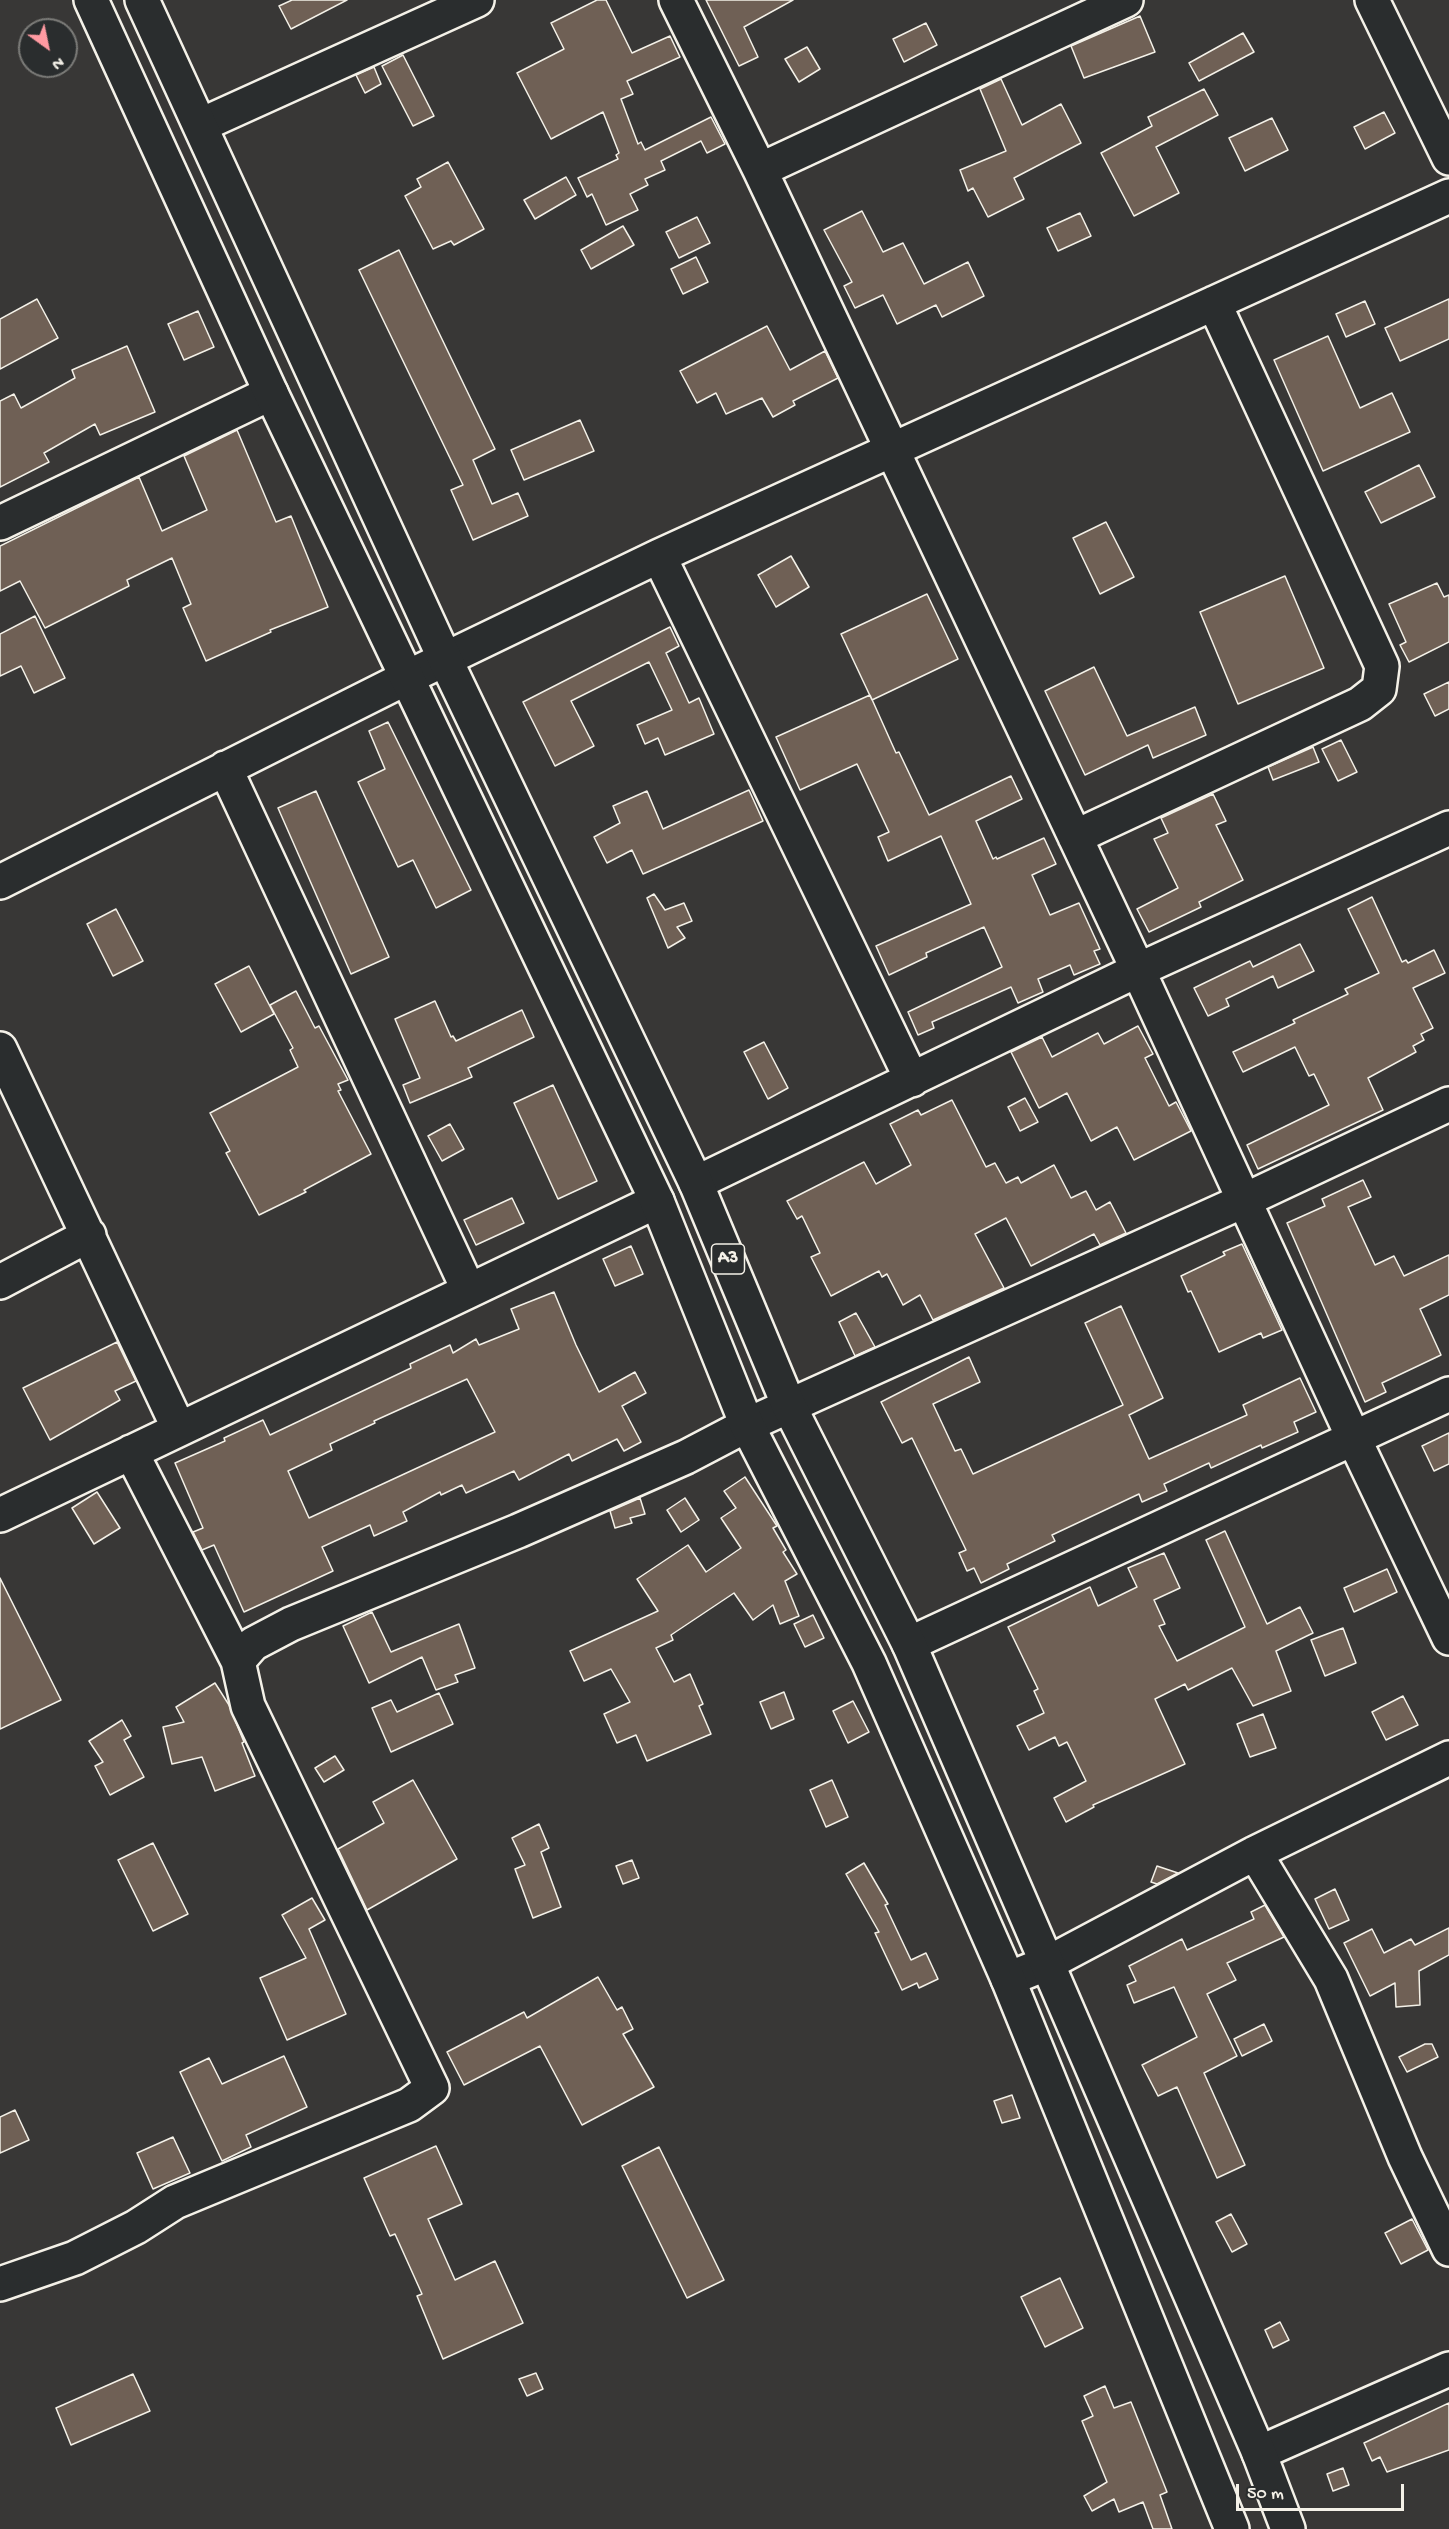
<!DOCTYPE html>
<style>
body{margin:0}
#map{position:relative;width:1449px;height:2529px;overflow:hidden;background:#383736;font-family:"Gochi Hand",sans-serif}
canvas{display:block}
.north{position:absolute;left:18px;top:18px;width:60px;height:60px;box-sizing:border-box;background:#2a2d2e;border:2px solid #7b7b78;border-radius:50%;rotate:147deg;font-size:16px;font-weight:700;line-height:24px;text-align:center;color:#f4f1e8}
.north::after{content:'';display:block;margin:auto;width:21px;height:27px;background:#ff9aa2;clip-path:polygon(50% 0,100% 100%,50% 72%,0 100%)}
.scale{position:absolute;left:1236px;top:2484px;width:168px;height:27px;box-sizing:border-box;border:3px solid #f4f1e8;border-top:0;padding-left:8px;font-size:18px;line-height:21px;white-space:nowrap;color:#f4f1e8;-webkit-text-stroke:4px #2a2d2e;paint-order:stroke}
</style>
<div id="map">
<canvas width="1449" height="2529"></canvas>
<div class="north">N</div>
<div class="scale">50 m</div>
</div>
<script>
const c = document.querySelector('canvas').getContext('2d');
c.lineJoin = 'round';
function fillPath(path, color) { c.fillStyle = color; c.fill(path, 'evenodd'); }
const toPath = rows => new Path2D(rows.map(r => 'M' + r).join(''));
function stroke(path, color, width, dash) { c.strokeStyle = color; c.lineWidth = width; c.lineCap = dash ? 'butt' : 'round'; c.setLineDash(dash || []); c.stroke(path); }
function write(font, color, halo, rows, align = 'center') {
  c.font = font + ' "Gochi Hand",sans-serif'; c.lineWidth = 4.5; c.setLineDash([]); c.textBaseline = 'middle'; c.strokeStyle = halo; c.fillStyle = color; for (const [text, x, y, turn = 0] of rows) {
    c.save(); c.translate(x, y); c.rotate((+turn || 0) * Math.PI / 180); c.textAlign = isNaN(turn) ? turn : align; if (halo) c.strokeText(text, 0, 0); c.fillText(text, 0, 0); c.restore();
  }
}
const building = toPath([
 [292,0,347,0,291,29,279,6,292,0],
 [597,0,606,0,632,53,670,36,680,57,627,81,633,94,621,99,638,144,641,142,645,150,711,117,725,144,707,153,701,141,661,161,665,170,645,179,648,185,630,194,638,210,606,225,592,194,587,197,578,178,618,159,616,155,619,153,603,112,551,139,517,73,564,49,551,23,597,0],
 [706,0,793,0,744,27,758,57,739,66,706,0],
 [1140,16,1155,52,1084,78,1071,46,1140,16],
 [926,23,937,45,904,62,893,39,926,23],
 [1243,33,1254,52,1199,81,1189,63,1243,33],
 [807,47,820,69,799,82,785,59,807,47],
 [403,55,434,116,413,126,382,66,403,55],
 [374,67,381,84,365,93,356,75,374,67],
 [1001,79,1022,125,1061,104,1081,143,1014,178,1024,199,988,217,973,188,968,191,960,170,1006,151,980,89,1001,79],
 [1204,89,1218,115,1156,147,1179,193,1134,216,1101,153,1152,126,1148,117,1204,89],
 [1384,112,1395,133,1365,149,1354,127,1384,112],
 [1272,118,1288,150,1245,171,1229,138,1272,118],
 [448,162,484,229,454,245,451,241,433,249,405,196,421,187,417,179,448,162],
 [566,177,576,195,535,219,524,200,566,177],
 [862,211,883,252,903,243,924,284,968,262,984,296,942,317,936,305,897,324,883,295,855,308,844,286,852,282,824,230,862,211],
 [1080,213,1091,236,1058,251,1047,228,1080,213],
 [697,217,710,243,679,258,666,232,697,217],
 [623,226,634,245,591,269,581,250,623,226],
 [399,250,495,449,473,460,492,504,518,493,528,516,473,540,451,490,463,485,359,270,399,250],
 [696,257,708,282,683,294,671,269,696,257],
 [37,299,58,338,0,369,0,319,37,299],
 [1449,299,1449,339,1400,361,1385,328,1449,299],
 [1365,301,1375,324,1346,337,1336,314,1365,301],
 [198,311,214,347,184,360,168,324,198,311],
 [767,326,790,370,825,351,838,378,793,401,795,405,773,417,762,398,726,414,716,393,697,403,680,371,767,326],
 [1328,336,1360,408,1392,393,1410,432,1323,471,1274,360,1328,336],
 [127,346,155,412,100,435,95,424,44,453,49,462,0,487,0,401,14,394,21,408,75,378,72,370,127,346],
 [580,420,594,451,524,480,511,450,580,420],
 [237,430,276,522,291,516,328,607,270,630,271,632,206,661,183,608,191,604,172,558,127,580,129,586,45,628,20,581,0,591,0,546,139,477,162,531,207,510,184,456,237,430],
 [1419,465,1435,497,1381,523,1365,492,1419,465],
 [1106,522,1134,577,1100,594,1073,538,1106,522],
 [791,556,809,587,776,607,758,575,791,556],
 [1285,576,1324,668,1238,704,1200,612,1285,576],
 [1437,583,1444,597,1449,595,1449,642,1409,662,1400,645,1406,642,1389,604,1437,583],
 [927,594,958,659,872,700,841,634,927,594],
 [35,616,65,678,34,693,21,666,0,676,0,634,35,616],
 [670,627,679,646,666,653,689,703,699,698,714,734,665,755,658,738,645,744,637,725,672,710,649,662,571,701,594,746,555,766,523,702,670,627],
 [1094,667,1127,736,1195,707,1206,735,1153,758,1148,745,1085,775,1045,691,1094,667],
 [1449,682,1449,709,1435,716,1424,694,1449,682],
 [870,695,896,753,899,752,929,815,1011,776,1022,799,976,821,993,859,996,857,997,859,1044,838,1056,864,1032,875,1050,915,1079,903,1100,949,1094,951,1100,964,1074,975,1070,965,1038,979,1043,992,1018,1003,1011,987,932,1022,934,1028,918,1035,908,1012,1002,967,984,927,926,953,927,957,889,975,876,946,971,904,941,836,888,861,878,837,889,832,857,764,800,790,776,737,870,695],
 [388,722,471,890,436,908,413,860,398,867,358,782,385,769,369,731,388,722],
 [1341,740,1357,772,1338,781,1322,749,1341,740],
 [1313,747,1319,762,1273,780,1268,767,1313,747],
 [749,790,763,821,643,874,632,850,607,863,594,837,620,823,613,806,647,791,663,829,749,790],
 [316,791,389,957,351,974,278,808,316,791],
 [1213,794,1226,821,1216,825,1243,880,1199,902,1201,907,1149,932,1137,909,1178,888,1154,839,1168,833,1161,818,1213,794],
 [654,894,665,910,684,903,692,921,677,927,685,938,668,948,647,898,654,894],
 [1372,897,1402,962,1406,960,1408,963,1434,950,1445,973,1413,988,1433,1028,1421,1034,1424,1040,1413,1046,1416,1052,1368,1078,1383,1110,1258,1169,1247,1145,1329,1105,1314,1074,1309,1076,1295,1047,1243,1072,1233,1052,1295,1023,1293,1020,1348,994,1345,989,1379,973,1348,909,1372,897],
 [116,909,143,961,113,976,87,924,116,909],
 [1300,944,1314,971,1278,988,1273,976,1226,999,1229,1006,1208,1016,1194,988,1250,961,1253,967,1300,944],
 [249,966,274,1014,241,1032,215,984,249,966],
 [296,991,315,1028,319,1026,348,1080,338,1084,341,1090,338,1091,371,1154,304,1190,306,1192,259,1215,226,1153,230,1151,210,1113,298,1067,290,1050,293,1048,270,1005,296,991],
 [435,1001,451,1037,453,1036,456,1041,522,1010,534,1037,468,1068,472,1077,410,1103,403,1085,420,1078,395,1019,435,1001],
 [1138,1026,1153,1054,1145,1058,1169,1106,1176,1102,1191,1131,1134,1160,1117,1127,1091,1141,1067,1093,1039,1108,1011,1052,1042,1037,1052,1057,1098,1033,1104,1044,1138,1026],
 [764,1042,788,1088,768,1099,744,1052,764,1042],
 [553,1085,597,1181,558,1199,514,1103,553,1085],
 [1025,1098,1038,1122,1020,1131,1008,1107,1025,1098],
 [952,1100,986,1167,995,1163,1006,1183,1018,1177,1021,1183,1054,1165,1071,1198,1086,1191,1096,1210,1110,1202,1126,1233,1100,1245,1094,1234,1031,1266,1006,1218,975,1234,1004,1288,933,1320,920,1295,903,1305,887,1274,882,1277,879,1271,831,1296,811,1257,820,1253,802,1216,797,1219,787,1201,864,1162,876,1184,911,1165,890,1124,918,1110,921,1115,952,1100],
 [450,1124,464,1149,442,1161,428,1136,450,1124],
 [1363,1180,1371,1197,1348,1207,1375,1265,1394,1256,1404,1276,1449,1255,1449,1295,1420,1309,1441,1355,1382,1383,1386,1392,1365,1402,1287,1223,1325,1206,1322,1199,1363,1180],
 [512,1198,524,1223,476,1245,464,1220,512,1198],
 [1242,1244,1282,1330,1263,1338,1261,1333,1219,1352,1191,1291,1188,1292,1181,1276,1225,1255,1223,1252,1242,1244],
 [631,1246,643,1274,615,1286,603,1259,631,1246],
 [554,1292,576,1345,599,1392,635,1372,646,1393,622,1406,641,1442,624,1451,617,1439,572,1461,569,1454,519,1480,514,1471,466,1493,462,1485,441,1495,440,1492,403,1512,407,1521,374,1536,370,1525,322,1547,333,1571,244,1612,214,1545,202,1550,193,1532,203,1528,175,1463,225,1441,224,1438,263,1420,270,1435,411,1368,410,1364,450,1345,453,1353,476,1339,479,1345,519,1329,511,1309,554,1292],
 [467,1379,495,1432,309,1518,288,1471,332,1450,330,1444,375,1423,374,1421,467,1379],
 [1121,1306,1163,1398,1129,1415,1149,1459,1247,1415,1243,1405,1300,1378,1316,1412,1294,1422,1298,1432,1262,1448,1261,1445,1211,1468,1209,1463,1164,1484,1167,1491,1142,1502,1139,1494,1052,1535,1055,1541,1007,1564,1009,1569,981,1583,974,1568,967,1571,959,1553,966,1550,912,1438,902,1443,881,1402,969,1357,980,1382,933,1404,955,1451,961,1449,973,1474,1123,1405,1085,1323,1121,1306],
 [856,1313,875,1347,855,1356,839,1322,856,1313],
 [117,1342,136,1381,115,1391,120,1400,50,1440,23,1388,117,1342],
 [1449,1433,1449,1464,1434,1471,1422,1446,1449,1433],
 [745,1477,777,1526,773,1528,786,1550,783,1552,797,1574,785,1581,799,1616,780,1624,773,1605,753,1620,734,1593,671,1635,673,1640,656,1648,674,1682,690,1674,703,1704,699,1706,711,1734,647,1761,636,1735,617,1743,604,1714,630,1702,611,1669,584,1681,570,1651,658,1611,637,1579,688,1545,706,1572,741,1548,721,1518,736,1508,724,1491,745,1477],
 [97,1492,120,1528,94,1544,72,1508,97,1492],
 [640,1498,645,1514,630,1518,632,1523,615,1528,610,1511,640,1498],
 [685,1498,699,1520,681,1532,667,1510,685,1498],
 [1225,1531,1267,1624,1300,1607,1313,1633,1276,1651,1291,1691,1253,1706,1232,1668,1188,1690,1185,1684,1155,1699,1185,1764,1093,1805,1094,1807,1066,1822,1054,1798,1086,1781,1067,1742,1059,1746,1055,1737,1029,1750,1017,1726,1044,1713,1034,1691,1038,1689,1008,1627,1090,1587,1098,1606,1137,1587,1128,1568,1164,1553,1180,1588,1154,1600,1165,1624,1159,1626,1177,1661,1245,1627,1206,1540,1225,1531],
 [1387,1569,1397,1592,1354,1612,1344,1588,1387,1569],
 [0,1578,61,1700,0,1729,0,1578],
 [372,1612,391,1652,459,1624,475,1668,455,1675,458,1682,436,1690,422,1657,369,1683,343,1626,372,1612],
 [813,1615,824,1638,805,1647,794,1624,813,1615],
 [1343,1628,1356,1663,1325,1676,1311,1640,1343,1628],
 [215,1683,229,1705,244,1742,242,1743,255,1776,215,1791,202,1757,172,1764,163,1727,184,1722,176,1707,215,1683],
 [784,1692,794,1719,771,1729,760,1702,784,1692],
 [439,1693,453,1724,391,1752,372,1708,391,1700,397,1712,439,1693],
 [1403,1696,1418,1725,1386,1740,1372,1712,1403,1696],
 [853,1701,869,1732,848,1743,833,1711,853,1701],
 [1263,1714,1276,1748,1250,1757,1237,1724,1263,1714],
 [122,1720,131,1736,124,1740,144,1777,110,1795,95,1766,103,1762,89,1741,122,1720],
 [335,1756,344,1770,324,1782,315,1768,335,1756],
 [413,1780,457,1859,367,1910,338,1849,384,1823,373,1802,413,1780],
 [832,1780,848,1817,826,1827,810,1790,832,1780],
 [539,1824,549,1848,541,1852,561,1907,533,1918,515,1869,525,1865,512,1838,539,1824],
 [153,1843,188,1914,153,1931,118,1860,153,1843],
 [632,1860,639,1878,623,1884,616,1866,632,1860],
 [864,1863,888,1904,885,1905,911,1960,926,1953,938,1979,919,1988,917,1983,902,1990,875,1933,879,1932,846,1874,864,1863],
 [1157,1866,1178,1873,1157,1884,1151,1882,1157,1866],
 [1335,1889,1349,1920,1329,1929,1315,1899,1335,1889],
 [312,1898,325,1920,309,1929,346,2014,287,2040,260,1978,306,1958,282,1915,312,1898],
 [1265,1905,1284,1937,1227,1963,1236,1980,1207,1994,1237,2056,1204,2073,1245,2165,1217,2178,1177,2087,1158,2096,1142,2065,1197,2037,1174,1987,1134,2003,1127,1985,1136,1981,1129,1966,1182,1939,1187,1950,1254,1919,1251,1912,1265,1905],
 [1449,1928,1449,1955,1419,1971,1420,2005,1396,2007,1395,1983,1370,1996,1344,1943,1372,1929,1384,1953,1411,1939,1415,1945,1449,1928],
 [598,1977,617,2010,622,2007,633,2029,623,2034,654,2087,582,2125,540,2046,464,2085,447,2052,524,2012,527,2018,598,1977],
 [1264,2024,1272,2041,1242,2056,1234,2039,1264,2024],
 [1425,2044,1432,2044,1438,2057,1407,2072,1399,2057,1425,2044],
 [284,2056,307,2107,246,2135,251,2147,222,2161,180,2072,209,2058,222,2084,284,2056],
 [1012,2095,1020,2118,1002,2123,994,2101,1012,2095],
 [15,2110,29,2140,0,2153,0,2117,15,2110],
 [173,2137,190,2173,153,2189,137,2153,173,2137],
 [436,2146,462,2204,428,2219,455,2280,495,2261,523,2323,443,2359,417,2296,422,2294,395,2234,390,2236,364,2178,436,2146],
 [659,2147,724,2280,687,2298,622,2166,659,2147],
 [1231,2214,1247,2244,1232,2252,1216,2222,1231,2214],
 [1412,2219,1428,2250,1401,2264,1385,2233,1412,2219],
 [1060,2278,1083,2328,1045,2347,1021,2297,1060,2278],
 [1280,2322,1289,2340,1273,2348,1265,2330,1280,2322],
 [536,2373,543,2389,527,2396,519,2379,536,2373],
 [133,2374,150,2411,71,2445,56,2408,133,2374],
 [1105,2386,1114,2408,1131,2402,1167,2492,1160,2495,1172,2529,1153,2529,1143,2502,1119,2512,1114,2499,1092,2511,1084,2496,1107,2482,1082,2421,1093,2416,1084,2396,1105,2386],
 [1449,2403,1449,2450,1387,2472,1380,2457,1372,2461,1364,2443,1449,2403],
 [1343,2468,1349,2485,1333,2491,1327,2474,1343,2468]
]);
fillPath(building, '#6f6055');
stroke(building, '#f4f1e8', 1.5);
const minor = toPath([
 [676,0,760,170,1138,970,1354,1439,1449,1638],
 [1372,0,1449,158],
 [201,125,477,0],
 [760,170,1126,0],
 [0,523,271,393],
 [659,556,912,1080],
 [225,768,469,1291],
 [1075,837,1360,704,1379,689,1382,666,1214,303],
 [0,882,408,677,659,556,1449,196],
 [0,1049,179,1429],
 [696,1183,1138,970,1449,828],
 [0,1282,89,1235],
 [0,1515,657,1201],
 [909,1644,1449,1394],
 [238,1661,253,1644,291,1624,518,1531,686,1457,747,1425,1243,1201,1449,1104],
 [1255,1853,1331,1979,1405,2157,1449,2249],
 [1008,1979,1048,1963,1255,1853,1449,1758],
 [0,2284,75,2258,136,2227,175,2202,409,2105,432,2088,248,1706,238,1661,131,1452],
 [1259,2453,1449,2369]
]);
const highway = toPath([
 [91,0,271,393,657,1201,747,1425,869,1663,1008,1979,1232,2529],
 [142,0,445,659,696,1183,789,1406,909,1644,1259,2453,1288,2529]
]);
stroke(minor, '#f4f1e8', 38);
stroke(highway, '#f4f1e8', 38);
stroke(minor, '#2a2d2e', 33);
stroke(highway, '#2a2d2e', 33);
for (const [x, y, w] of [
 [728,1259,33]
]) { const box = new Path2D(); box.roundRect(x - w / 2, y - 15, w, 30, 4.5); c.fillStyle = '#2a2d2e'; c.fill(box); stroke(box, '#f4f1e8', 1.5); }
write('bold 18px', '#f4f1e8', null, [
 ["A3",728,1259]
]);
</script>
